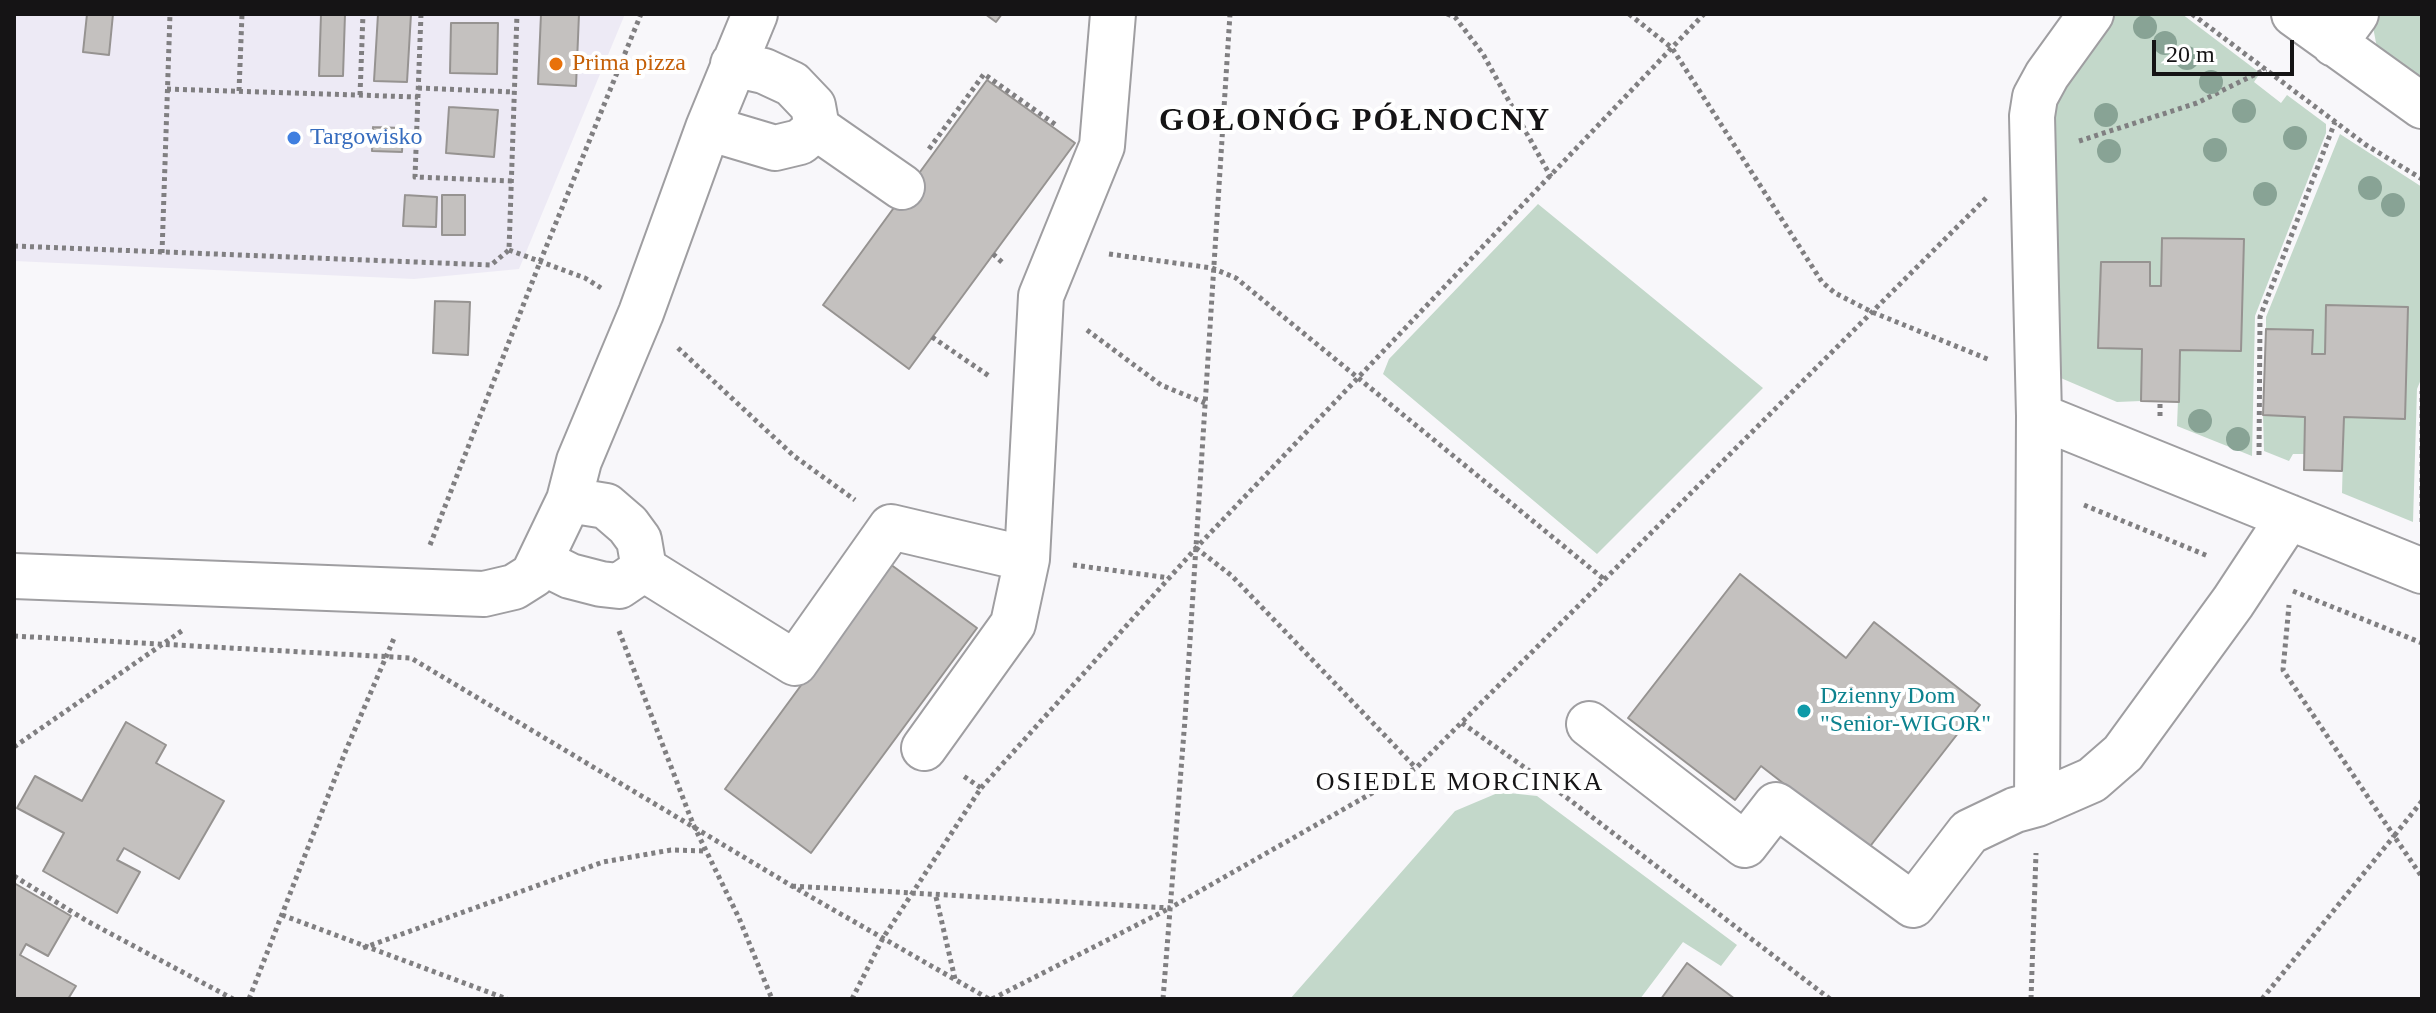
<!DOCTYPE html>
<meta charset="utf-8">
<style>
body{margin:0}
#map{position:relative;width:2436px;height:1013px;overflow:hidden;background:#f8f7fa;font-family:Georgia,serif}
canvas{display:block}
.frame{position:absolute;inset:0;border:16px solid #151415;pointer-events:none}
.scale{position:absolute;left:2152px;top:40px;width:142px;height:36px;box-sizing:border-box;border:4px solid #151415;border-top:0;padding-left:10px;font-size:24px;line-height:28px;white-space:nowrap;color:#151415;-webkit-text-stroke:6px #fff;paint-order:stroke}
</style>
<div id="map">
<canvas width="2436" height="1013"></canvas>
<div class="frame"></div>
<div class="scale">20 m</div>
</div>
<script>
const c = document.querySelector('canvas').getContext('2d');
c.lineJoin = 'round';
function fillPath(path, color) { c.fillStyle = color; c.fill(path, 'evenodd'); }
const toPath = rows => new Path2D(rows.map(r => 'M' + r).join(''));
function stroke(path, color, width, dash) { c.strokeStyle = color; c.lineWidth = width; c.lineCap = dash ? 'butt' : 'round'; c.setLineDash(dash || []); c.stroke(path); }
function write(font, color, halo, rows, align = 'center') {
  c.font = font + ' Georgia,serif'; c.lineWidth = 8; c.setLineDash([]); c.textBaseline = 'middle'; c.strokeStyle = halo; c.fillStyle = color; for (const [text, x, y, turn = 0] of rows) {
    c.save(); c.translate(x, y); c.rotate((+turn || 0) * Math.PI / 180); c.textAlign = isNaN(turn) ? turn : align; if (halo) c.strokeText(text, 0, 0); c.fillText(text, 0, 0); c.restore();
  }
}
fillPath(toPath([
 [14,14,625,14,519,269,414,279,14,261]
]), '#edeaf5');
fillPath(toPath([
 [2108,14,2182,14,2260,73,2254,82,2281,103,2287,95,2326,124,2326,133,2255,316,2252,456,2177,426,2180,350,2241,351,2243,239,2162,238,2161,286,2150,286,2150,262,2101,262,2098,348,2142,349,2141,401,2117,402,2049,373,2044,105],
 [2380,14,2422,14,2422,85,2377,48,2373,27],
 [2340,134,2422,187,2422,377,2417,389,2413,522,2342,493,2344,417,2405,419,2408,307,2326,305,2325,354,2312,354,2313,330,2266,329,2266,317],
 [1538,204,1763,388,1597,554,1383,374,1389,359],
 [2263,415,2305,417,2304,454,2293,454,2289,461,2264,451],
 [1500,792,1537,796,1737,945,1721,966,1683,942,1640,999,1290,999,1455,811]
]), '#c3d8ca');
const building = toPath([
 [87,14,113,14,109,55,83,52,87,14],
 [321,14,345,14,343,76,319,76,321,14],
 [378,14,411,14,407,82,374,81,378,14],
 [541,14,579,14,576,86,538,84,541,14],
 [985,14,1002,14,996,22,985,14],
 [451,23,498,23,497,74,450,73,451,23],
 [987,80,1075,143,909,369,823,305,987,80],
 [449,107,498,110,494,157,446,153,449,107],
 [373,127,403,128,402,152,372,151,373,127],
 [405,195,437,197,436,227,403,226,405,195],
 [442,195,465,195,465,235,442,235,442,195],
 [2162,238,2244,239,2241,351,2180,350,2179,402,2141,401,2142,349,2098,348,2101,262,2150,262,2150,286,2161,286,2162,238],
 [435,301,470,302,468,355,433,353,435,301],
 [2326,305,2408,307,2405,419,2344,417,2342,471,2304,470,2305,417,2263,415,2266,329,2313,330,2312,354,2325,354,2326,305],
 [890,564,977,628,811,853,725,789,890,564],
 [1740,574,1846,658,1874,622,1980,705,1868,849,1761,766,1735,800,1628,718,1740,574],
 [126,722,166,745,156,763,224,801,179,879,124,848,117,860,140,872,117,913,43,871,64,833,17,808,35,776,82,801,126,722],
 [14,883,71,916,48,956,26,944,20,955,76,986,68,999,14,999,14,883],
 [1687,963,1735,999,1661,999,1687,963]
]);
fillPath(building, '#c4c1bf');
stroke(building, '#969391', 2);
const minor = toPath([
 [2294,14,2422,106],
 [2334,44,2356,14],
 [733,64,764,71,792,84,813,106,817,128],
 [708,128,775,148,800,142,817,128,902,187],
 [2039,416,2422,571],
 [569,500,606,506,628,525,639,540,644,569],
 [540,561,570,576,601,584,619,586,644,569,795,663,891,527,1027,559],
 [14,576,484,594,514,587,533,575,569,500,579,461,641,313,708,128,755,14],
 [1589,724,1745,845,1776,805,1913,905,1969,832,2015,810,2037,804,2092,780,2123,753,2233,602,2289,517],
 [924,748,1013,624,1027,559,1041,296,1102,146,1113,14],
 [2037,804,2039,416,2032,116,2035,97,2047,75,2091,14]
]);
stroke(minor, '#9f9ea1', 48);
stroke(toPath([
 [421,14,415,177,512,181],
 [1447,14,1455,17,1483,54,1551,177],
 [1629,14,1672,48,1822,282,1835,293,1872,312,1990,360],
 [2192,14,2366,145,2422,179],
 [418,88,514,92],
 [167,89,418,97],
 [239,91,242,14],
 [360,95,363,14],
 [2079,141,2197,103,2266,69],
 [929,149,984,74,1056,125],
 [14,246,491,265,509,250,517,14],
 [509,250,585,278,601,288],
 [162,253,170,14],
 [993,254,1004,264],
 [1109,254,1212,268,1236,278,1605,580],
 [1087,330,1161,385,1205,403],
 [932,337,989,376],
 [678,348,794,456,855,500],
 [2160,416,2160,401],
 [2259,455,2260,317,2335,122],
 [2084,505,2208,556],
 [2422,522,2422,391],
 [430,545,540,262,641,14],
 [1196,548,1232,576,1415,767],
 [1073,565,1170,578],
 [2293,591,2422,643],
 [619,631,693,824,739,918,772,999],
 [14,636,411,658,792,886,989,999],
 [1462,723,1562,794,1830,999],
 [14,747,183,630],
 [981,788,1196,548,1704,14],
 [2422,801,2394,836,2422,877],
 [14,876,87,921,233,999],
 [792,886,1170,908,1416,768,1986,198],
 [936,897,955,979],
 [282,915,507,999],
 [363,948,603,862,671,850,707,851],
 [249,999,346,750,395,636],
 [852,999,883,938,981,788,962,775],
 [992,999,1170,908],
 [1163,999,1185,719,1230,14],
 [2031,999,2036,853],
 [2262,999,2394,836,2283,670,2289,605]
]), '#807f81', 5, [4, 4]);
stroke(minor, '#fff', 44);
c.fillStyle = '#88a395';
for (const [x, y] of [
 [2145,27],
 [2165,43],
 [2187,58],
 [2211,82],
 [2244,111],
 [2106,115],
 [2295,138],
 [2215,150],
 [2109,151],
 [2370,188],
 [2265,194],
 [2393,205],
 [2200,421],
 [2238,439]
]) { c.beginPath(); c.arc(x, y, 12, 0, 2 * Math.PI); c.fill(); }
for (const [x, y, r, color] of [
 [556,64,8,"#e8710a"],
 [294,138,8,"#3f7fe0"],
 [1804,711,8,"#0f9aa8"]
]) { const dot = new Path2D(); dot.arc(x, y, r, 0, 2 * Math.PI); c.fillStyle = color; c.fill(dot); stroke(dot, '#fff', 3); }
write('24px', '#c56008', '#fff', [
 ["Prima pizza",572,64]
], 'left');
write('24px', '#366cbe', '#fff', [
 ["Targowisko",310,138]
], 'left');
write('24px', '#0d838f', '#fff', [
 ["Dzienny Dom",1820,697],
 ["\"Senior-WIGOR\"",1820,725]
], 'left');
c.letterSpacing = '2px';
write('26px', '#151415', '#fff', [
 ["OSIEDLE MORCINKA",1460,783]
]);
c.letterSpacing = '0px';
c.letterSpacing = '2px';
write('bold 32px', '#151415', '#fff', [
 ["GOŁONÓG PÓŁNOCNY",1355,122]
]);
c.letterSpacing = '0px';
</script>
